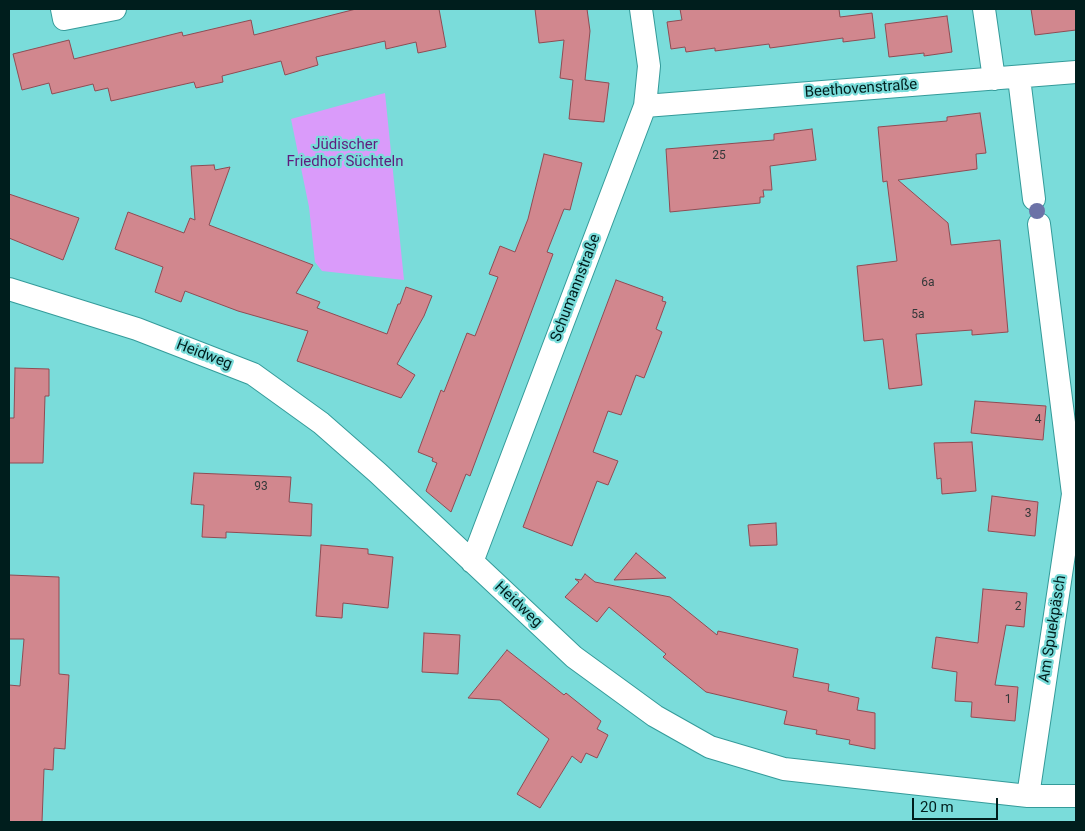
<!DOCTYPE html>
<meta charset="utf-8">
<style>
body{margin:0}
#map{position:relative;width:1085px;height:831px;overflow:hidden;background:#7adcda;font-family:Roboto,sans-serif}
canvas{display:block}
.frame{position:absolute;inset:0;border:10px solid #001e1d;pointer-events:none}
.scale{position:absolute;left:912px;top:798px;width:86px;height:22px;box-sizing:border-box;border:2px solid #001e1d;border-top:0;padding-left:6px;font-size:15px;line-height:18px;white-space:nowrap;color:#001e1d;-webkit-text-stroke:4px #7adcda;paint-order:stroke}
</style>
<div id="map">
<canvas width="1085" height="831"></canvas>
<div class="frame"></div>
<div class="scale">20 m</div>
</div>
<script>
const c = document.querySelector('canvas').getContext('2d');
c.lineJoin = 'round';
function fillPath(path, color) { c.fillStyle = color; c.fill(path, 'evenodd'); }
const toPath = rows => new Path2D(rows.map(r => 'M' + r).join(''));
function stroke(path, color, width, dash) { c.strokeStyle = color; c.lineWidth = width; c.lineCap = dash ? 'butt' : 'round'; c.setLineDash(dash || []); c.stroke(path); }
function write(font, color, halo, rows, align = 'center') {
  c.font = font + ' Roboto,sans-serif'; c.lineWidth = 4.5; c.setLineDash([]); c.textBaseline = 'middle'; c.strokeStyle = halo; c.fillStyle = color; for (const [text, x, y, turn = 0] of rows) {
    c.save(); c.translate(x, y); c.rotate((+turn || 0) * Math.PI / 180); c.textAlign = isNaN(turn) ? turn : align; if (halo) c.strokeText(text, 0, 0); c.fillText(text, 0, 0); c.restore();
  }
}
fillPath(toPath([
 [385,93,404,280,322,271,315,262,309,207,291,119]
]), '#da9bfa');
const building = toPath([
 [356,9,439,9,446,47,418,53,416,42,386,49,385,41,316,57,318,65,285,75,281,61,222,76,223,82,196,88,194,82,111,101,108,88,95,91,93,84,52,94,49,83,22,90,13,54,69,40,74,59,182,32,183,36,251,20,254,35,356,9],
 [535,9,587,9,590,31,585,80,609,83,604,122,569,119,573,80,560,78,564,40,539,43,535,9],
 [680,9,839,9,840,17,872,13,875,38,843,42,843,38,770,48,769,44,715,51,715,48,686,52,685,47,671,49,667,22,682,20,680,9],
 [1031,9,1076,9,1076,30,1035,35,1031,9],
 [947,16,952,52,924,56,924,53,889,57,885,24,947,16],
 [980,113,986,153,976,154,977,169,898,180,948,223,951,245,1000,240,1008,332,972,335,972,330,916,334,922,385,889,389,883,339,864,341,857,266,897,261,887,181,883,182,878,127,947,121,947,117,980,113],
 [812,129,816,160,770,166,772,190,763,190,764,197,760,197,760,203,670,212,666,149,774,140,774,134,812,129],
 [544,154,582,163,570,210,564,209,547,252,553,254,470,476,466,474,451,512,426,491,437,463,432,461,433,458,418,452,441,390,444,392,467,333,475,336,498,277,489,274,500,246,515,252,528,219,544,154],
 [214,165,215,170,230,167,209,225,313,265,296,293,320,302,317,308,387,334,398,304,400,304,406,287,432,296,424,316,397,364,415,375,401,398,297,361,308,331,238,311,185,291,181,302,155,292,163,267,115,249,128,212,184,233,190,218,195,220,191,166,214,165],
 [9,194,79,218,63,260,9,238,9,194],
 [616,280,663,297,662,301,666,302,656,329,662,332,644,378,636,375,621,415,608,411,593,452,618,461,608,485,597,481,572,546,523,527,616,280],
 [15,368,49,369,49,396,45,396,43,463,9,463,9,418,14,418,15,368],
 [975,401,1046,406,1043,440,971,433,975,401],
 [972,442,976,491,942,494,941,478,937,479,934,443,972,442],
 [194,473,291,477,289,502,312,504,311,536,226,532,226,538,202,537,204,505,191,504,194,473],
 [992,496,1038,502,1035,536,988,531,992,496],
 [776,523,777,545,750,546,748,525,776,523],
 [321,545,368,549,368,554,393,557,388,608,343,603,342,618,316,616,321,545],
 [636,553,666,578,614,580,636,553],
 [585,574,595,582,670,597,717,635,718,631,798,649,793,677,829,684,828,691,859,698,857,710,875,713,875,749,849,744,850,740,816,734,817,730,784,724,787,711,706,692,663,657,666,654,609,607,597,622,565,597,579,582,575,579,581,580,585,574],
 [9,575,59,577,59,674,69,675,65,749,54,748,53,770,44,769,42,822,9,822,9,685,20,686,24,639,9,639,9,575],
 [983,589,1027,593,1024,627,1006,625,995,685,1018,687,1015,721,971,717,972,702,955,701,957,672,932,668,936,637,978,643,983,589],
 [424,633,460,635,458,674,422,672,424,633],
 [507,650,564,695,566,693,601,721,597,729,608,735,597,758,586,753,581,763,572,756,540,808,517,794,549,739,500,700,468,698,507,650]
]);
fillPath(building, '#d1878e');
stroke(building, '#8f4b53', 1);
const street = toPath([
 [62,9,64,19,115,9],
 [984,9,994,79],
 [1019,78,1034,199],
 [645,106,1076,72],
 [9,289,137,329,253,374,321,423,378,473,574,657,655,716,710,747,784,769,1028,796,1076,796],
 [472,562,645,106,649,66,641,9],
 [1028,796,1073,494,1039,224]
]);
stroke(street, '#349b9a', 24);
stroke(street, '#fff', 22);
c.fillStyle = '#6c72a7';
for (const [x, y] of [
 [1037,211]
]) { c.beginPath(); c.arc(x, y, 8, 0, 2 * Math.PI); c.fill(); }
write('12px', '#343839', null, [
 ["25",719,156],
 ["6a",928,283],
 ["5a",918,315],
 ["4",1038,420],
 ["93",261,487],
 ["3",1028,514],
 ["2",1018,607],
 ["1",1008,700]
]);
write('15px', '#001e1d', '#7adcda', [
 ["Beethovenstraße",861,89,-4],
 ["Schumannstraße",576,288,-69],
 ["Heidweg",204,355,21],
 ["Heidweg",518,605,43],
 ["Am Spuekpäsch",1053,629,-81]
]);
write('15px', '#601c7d', '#7adcda', [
 ["Jüdischer",345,145],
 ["Friedhof Süchteln",345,162]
]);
</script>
